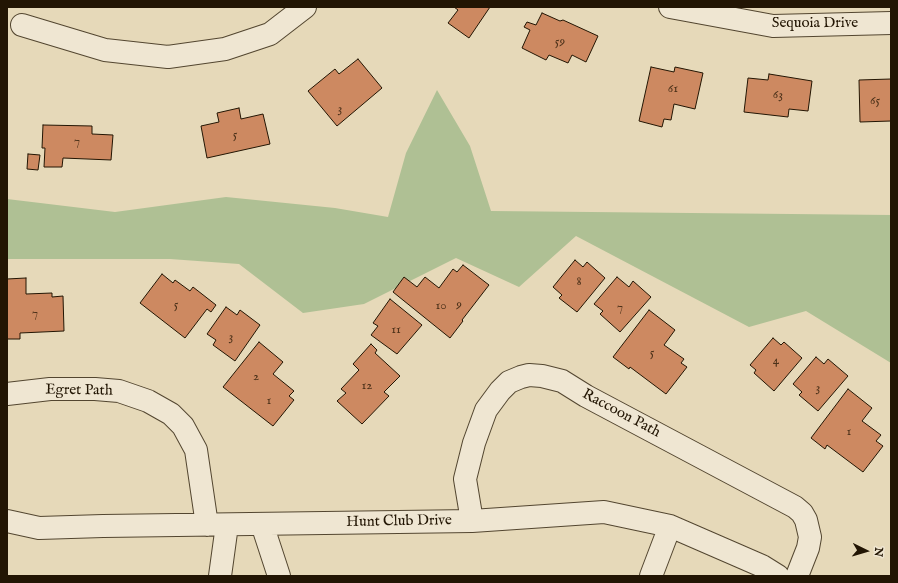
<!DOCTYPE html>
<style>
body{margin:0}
#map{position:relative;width:898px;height:583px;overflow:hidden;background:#e6d9b9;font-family:"IM FELL English",serif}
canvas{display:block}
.frame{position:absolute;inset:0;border:8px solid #221503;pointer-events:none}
.north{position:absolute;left:846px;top:531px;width:40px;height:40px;-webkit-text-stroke:3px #efe6d2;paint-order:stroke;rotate:95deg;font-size:11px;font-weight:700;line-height:16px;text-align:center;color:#221503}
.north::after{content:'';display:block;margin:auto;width:14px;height:18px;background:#221503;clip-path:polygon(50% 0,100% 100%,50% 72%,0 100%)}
</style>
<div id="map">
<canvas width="898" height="583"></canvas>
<div class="frame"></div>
<div class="north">N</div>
</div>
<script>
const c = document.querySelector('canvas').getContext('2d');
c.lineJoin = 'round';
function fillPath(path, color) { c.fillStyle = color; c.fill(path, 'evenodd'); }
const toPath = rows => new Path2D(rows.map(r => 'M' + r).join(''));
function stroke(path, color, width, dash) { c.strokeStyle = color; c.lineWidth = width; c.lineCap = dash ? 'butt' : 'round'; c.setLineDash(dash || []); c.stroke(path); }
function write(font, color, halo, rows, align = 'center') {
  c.font = font + ' "IM FELL English",serif'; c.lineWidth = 3.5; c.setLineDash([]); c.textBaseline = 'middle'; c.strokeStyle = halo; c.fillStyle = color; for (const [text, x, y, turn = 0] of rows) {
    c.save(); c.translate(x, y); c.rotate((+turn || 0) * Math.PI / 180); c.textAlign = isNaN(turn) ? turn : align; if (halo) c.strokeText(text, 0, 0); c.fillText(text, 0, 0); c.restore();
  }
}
fillPath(toPath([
 [437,90,470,146,491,211,891,215,891,363,806,311,749,327,576,236,519,287,456,258,364,304,303,313,239,264,170,259,7,259,7,199,115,212,226,197,335,208,388,217,406,153]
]), '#afc094');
const building = toPath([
 [454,7,490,7,469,38,448,23,458,10,454,7],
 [542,13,560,21,563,20,598,36,586,62,572,55,568,63,549,55,546,60,522,48,530,30,524,27,527,22,536,25,542,13],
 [358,59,382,88,337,126,308,91,335,69,339,74,358,59],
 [651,67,674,72,675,67,703,73,695,109,674,104,671,120,664,119,662,127,639,121,651,67],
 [769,74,812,81,808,111,789,109,788,117,744,112,748,78,768,80,769,74],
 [891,79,891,121,860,122,859,80,891,79],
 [239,108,241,119,263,114,270,144,207,158,201,126,219,122,217,113,239,108],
 [43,125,92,126,92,134,113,135,111,160,63,158,62,167,44,167,45,148,42,148,43,125],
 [28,154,40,155,38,170,27,169,28,154],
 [575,260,583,267,587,262,605,278,577,312,559,298,562,295,553,287,575,260],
 [463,265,489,285,462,320,463,321,450,338,393,292,404,277,417,287,425,277,439,288,453,269,457,272,463,265],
 [162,274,173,283,175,280,190,291,193,287,216,305,211,312,207,309,185,338,140,303,162,274],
 [617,277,629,287,633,281,651,297,620,332,600,314,603,311,594,304,617,277],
 [26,278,26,294,52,293,52,297,63,296,64,331,20,333,20,339,7,339,7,279,26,278],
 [390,299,422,325,397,354,371,335,378,326,373,323,390,299],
 [226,307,237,315,240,310,260,325,235,361,213,345,216,340,207,334,226,307],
 [649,310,675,330,664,345,684,359,681,363,687,367,666,394,630,367,629,369,613,357,649,310],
 [773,338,781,345,784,342,802,358,774,391,754,373,756,370,750,365,773,338],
 [259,342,283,362,273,374,294,391,289,396,294,400,273,426,223,387,259,342],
 [371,344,377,350,375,353,400,376,384,392,389,396,362,424,337,401,346,393,341,389,359,370,353,364,371,344],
 [816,357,824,364,828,359,848,376,818,411,799,395,802,392,793,384,816,357],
 [848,389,872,408,862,421,881,435,876,441,883,446,863,472,827,445,825,449,811,438,848,389]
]);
fillPath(building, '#cd8961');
stroke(building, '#221503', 1);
const street = toPath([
 [670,7,773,26,891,23],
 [22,25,105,50,168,57,225,49,270,34,305,7],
 [7,394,50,389,95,389,119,391,148,401,171,414,183,426,196,450,207,525],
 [7,521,39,528,103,526,472,521,604,512,670,526,762,566,778,576],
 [472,521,465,479,474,443,486,410,500,391,509,382,521,377,529,375,542,376,562,381,586,396,795,507,802,513,806,520,810,537,808,548,797,576],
 [262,524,279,576],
 [220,576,227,525],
 [651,576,670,526]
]);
stroke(street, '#534630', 24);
stroke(street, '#efe6d2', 22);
write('13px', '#4d321a', null, [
 ["59",560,42],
 ["61",673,89],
 ["63",778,95],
 ["65",875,101],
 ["3",340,109],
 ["5",235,135],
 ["7",77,142],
 ["8",579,282],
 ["5",176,305],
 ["9",459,305],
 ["10",441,306],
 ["7",620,308],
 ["7",35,314],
 ["11",396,330],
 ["3",231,337],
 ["5",652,353],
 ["4",776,361],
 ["2",256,377],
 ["12",367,386],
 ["3",818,388],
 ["1",269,401],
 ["1",849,432]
]);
write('15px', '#221503', '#efe6d2', [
 ["Sequoia Drive",815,24],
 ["Egret Path",79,391,1],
 ["Raccoon Path",621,414,28],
 ["Hunt Club Drive",399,522,-1]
]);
</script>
